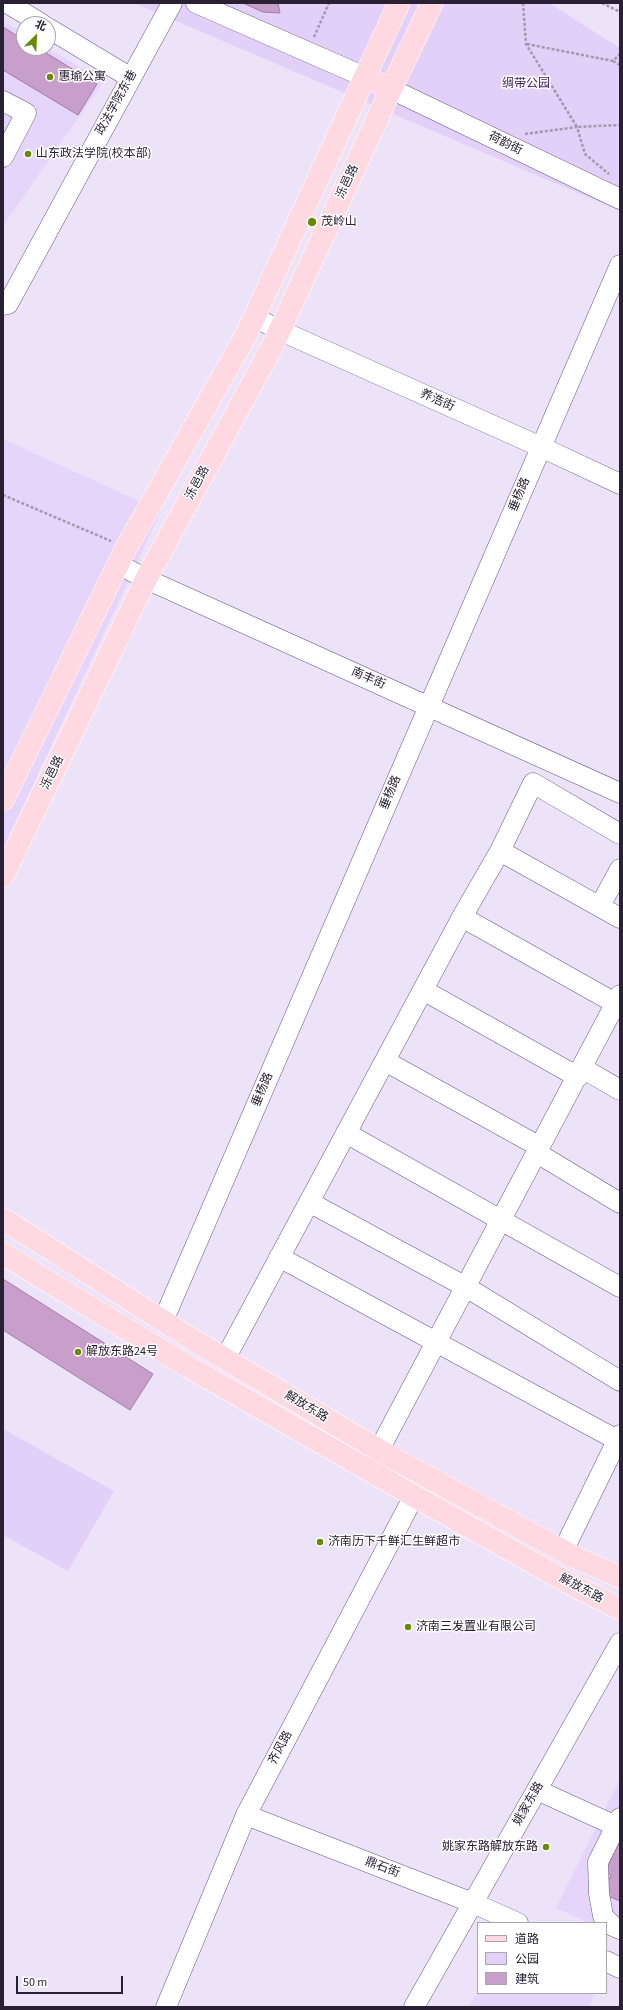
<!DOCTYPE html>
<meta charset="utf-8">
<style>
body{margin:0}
#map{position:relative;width:623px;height:2010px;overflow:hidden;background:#ece3f9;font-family:"Source Sans 3","Noto Sans SC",sans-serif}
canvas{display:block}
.frame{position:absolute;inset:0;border:4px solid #292034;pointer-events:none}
.legend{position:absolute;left:477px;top:1922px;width:130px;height:72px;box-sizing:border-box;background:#fff;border:1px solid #a9a6ae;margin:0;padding:5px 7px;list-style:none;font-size:12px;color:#292034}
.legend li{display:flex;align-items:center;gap:8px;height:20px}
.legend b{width:20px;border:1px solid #a9a6ae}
.north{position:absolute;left:16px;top:16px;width:40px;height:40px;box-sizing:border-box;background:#fff;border:1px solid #a9a6ae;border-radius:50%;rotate:24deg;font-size:11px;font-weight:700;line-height:16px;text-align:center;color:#292034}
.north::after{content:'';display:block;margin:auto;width:14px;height:18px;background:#698908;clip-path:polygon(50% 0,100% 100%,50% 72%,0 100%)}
.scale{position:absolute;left:16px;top:1976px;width:107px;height:18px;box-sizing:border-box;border:2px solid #292034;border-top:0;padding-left:5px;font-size:12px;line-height:14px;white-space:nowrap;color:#292034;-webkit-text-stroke:3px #fff;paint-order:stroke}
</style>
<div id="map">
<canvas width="623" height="2010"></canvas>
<div class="frame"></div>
<ul class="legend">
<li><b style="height:5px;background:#fed9e1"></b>道路</li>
<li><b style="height:11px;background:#e2d0f9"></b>公园</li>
<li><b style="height:11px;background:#c89eca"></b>建筑</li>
</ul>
<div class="north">北</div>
<div class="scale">50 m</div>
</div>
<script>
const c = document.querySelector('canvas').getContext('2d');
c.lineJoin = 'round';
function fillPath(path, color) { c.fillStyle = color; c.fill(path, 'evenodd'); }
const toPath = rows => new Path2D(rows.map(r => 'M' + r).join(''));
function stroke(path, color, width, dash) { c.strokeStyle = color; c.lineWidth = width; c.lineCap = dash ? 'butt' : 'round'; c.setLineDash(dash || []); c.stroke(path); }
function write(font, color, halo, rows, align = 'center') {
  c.font = font + ' "Source Sans 3","Noto Sans SC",sans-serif'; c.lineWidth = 3; c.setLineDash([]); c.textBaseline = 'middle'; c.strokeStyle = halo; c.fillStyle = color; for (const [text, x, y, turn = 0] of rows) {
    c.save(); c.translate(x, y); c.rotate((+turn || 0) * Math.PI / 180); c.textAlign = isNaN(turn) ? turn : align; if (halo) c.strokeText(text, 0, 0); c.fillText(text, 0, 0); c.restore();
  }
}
fillPath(toPath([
 [3,21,24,33,24,48,48,48,104,81,3,226],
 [3,439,161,511,3,849],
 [620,1779,620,1937,606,1923,589,1923,556,1908],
 [478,1992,478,1993,595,1993,589,2007,469,2007]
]), '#e5d5fa');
fillPath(toPath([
 [134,3,549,3,620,48,620,211],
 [3,1429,114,1491,68,1571,3,1535]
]), '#e2d0f9');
const building = toPath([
 [243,3,278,3,280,13,263,12,243,3],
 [3,27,24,40,24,48,38,48,97,84,78,115,3,70,3,27],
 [3,1279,153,1374,130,1410,3,1330,3,1279],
 [620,1830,620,1901,603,1894,611,1875,601,1871,620,1830]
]);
fillPath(building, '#c89eca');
stroke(building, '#a37ba5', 1);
const minor = toPath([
 [7,3,42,24],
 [196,3,365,77],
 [48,28,131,78],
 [391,89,620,199],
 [3,101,26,113,3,157],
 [3,305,8,304,172,3],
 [254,317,279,330,541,447,620,484],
 [118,564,146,579,620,793],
 [620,834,533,783,500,851,620,918],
 [600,906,620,869],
 [462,917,615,1003],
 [423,990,578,1077],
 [385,1061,540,1147],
 [582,1068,620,1090],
 [346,1133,620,1287],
 [537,1153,620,1203],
 [309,1202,466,1287,620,1381],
 [279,1257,617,1440],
 [163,1321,620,265],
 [225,1359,462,917,500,851],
 [379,1450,620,995],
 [563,1551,620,1435],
 [537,1790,616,1826],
 [246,1815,473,1903,518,1923],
 [620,1818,598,1862,599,1893,603,1916,613,1926,620,1929],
 [606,1961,620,1968],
 [166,2007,246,1815,414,1496],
 [414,2007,620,1643]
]);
const major = toPath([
 [378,83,391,89,432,3],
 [3,800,126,548,246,335,399,3],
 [3,876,146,579,272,347,391,89],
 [3,1219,193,1340,384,1453,576,1558,620,1577],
 [3,1254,187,1366,414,1496,578,1588,620,1609]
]);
stroke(minor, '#6b5585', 21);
stroke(major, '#fff', 23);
stroke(toPath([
 [523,3,526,44,577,127,620,125],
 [602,3,620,12],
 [314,37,329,3],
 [527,44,613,61,620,54],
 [613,61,620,65],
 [525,134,577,127,585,154,609,174],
 [3,495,111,541]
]), '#a299ae', 2.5, [3, 2]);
stroke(minor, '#fff', 20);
stroke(major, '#fed9e1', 22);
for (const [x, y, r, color] of [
 [50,77,4,"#698908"],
 [28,154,4,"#698908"],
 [312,222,5,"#698908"],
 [78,1352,4,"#698908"],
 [320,1542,4,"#698908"],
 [408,1627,4,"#698908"],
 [546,1847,4,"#698908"]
]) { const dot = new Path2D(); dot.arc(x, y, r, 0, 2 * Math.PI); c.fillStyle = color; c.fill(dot); stroke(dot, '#fff', 1.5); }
write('12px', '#292034', '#fff', [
 ["惠瑜公寓",58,77],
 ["山东政法学院(校本部)",36,154],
 ["茂岭山",321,222],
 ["解放东路24号",86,1352],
 ["济南历下千鲜汇生鲜超市",328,1542],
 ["济南三发置业有限公司",416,1627],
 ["姚家东路解放东路",538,1847,"right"]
], 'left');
write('12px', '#3f1960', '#fff', [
 ["绸带公园",526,84]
]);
write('12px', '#292034', '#fff', [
 ["政法学院东巷",117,103,-61],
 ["荷韵街",505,144,26],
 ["泺邑路",348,182,-65],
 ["养浩街",437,401,24],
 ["泺邑路",198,483,-62],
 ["垂杨路",520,495,-67],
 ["南丰街",368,679,24],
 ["泺邑路",53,773,-64],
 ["垂杨路",391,793,-67],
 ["垂杨路",263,1090,-67],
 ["解放东路",306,1407,31],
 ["解放东路",581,1589,28],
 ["齐风路",281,1748,-62],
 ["姚家东路",529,1804,-60],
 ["鼎石街",382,1868,21]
]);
</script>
